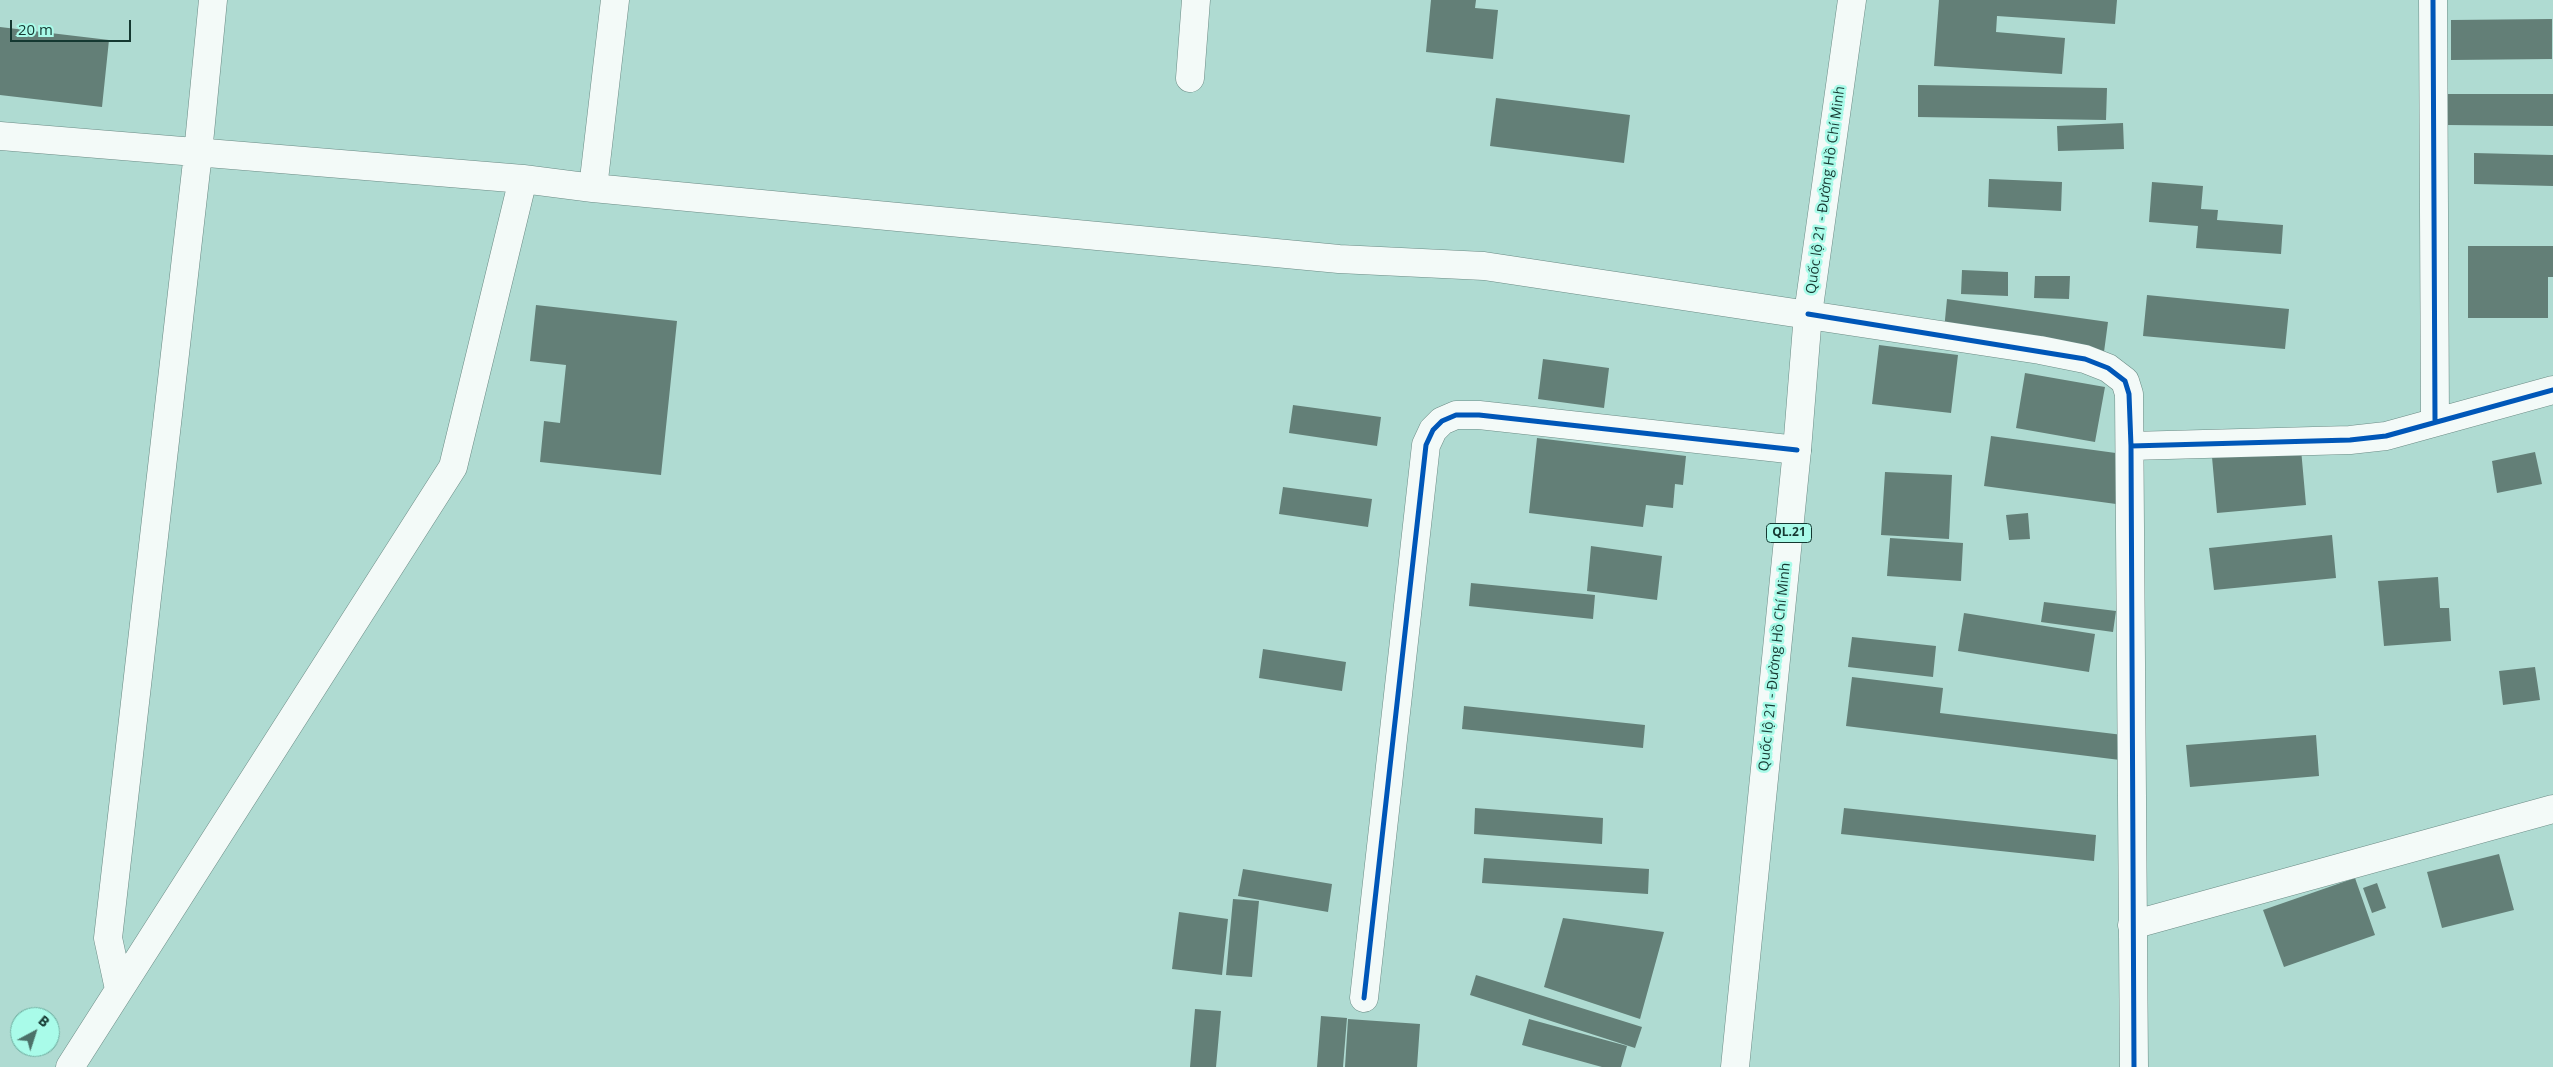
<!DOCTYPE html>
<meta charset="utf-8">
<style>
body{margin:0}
#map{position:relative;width:2553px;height:1067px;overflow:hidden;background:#afdbd2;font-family:"Open Sans",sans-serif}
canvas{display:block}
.north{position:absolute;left:10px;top:1007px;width:50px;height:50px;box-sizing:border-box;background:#a9fbe9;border:1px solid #6ead9f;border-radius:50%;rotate:40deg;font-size:14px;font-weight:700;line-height:20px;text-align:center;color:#153831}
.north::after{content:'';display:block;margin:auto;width:18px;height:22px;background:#4b7169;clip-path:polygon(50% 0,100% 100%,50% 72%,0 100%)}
.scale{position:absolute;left:10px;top:20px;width:121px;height:22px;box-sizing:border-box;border:2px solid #153831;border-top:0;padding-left:6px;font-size:15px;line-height:18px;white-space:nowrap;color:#153831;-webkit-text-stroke:4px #a9fbe9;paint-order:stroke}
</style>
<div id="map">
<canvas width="2553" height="1067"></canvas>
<div class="north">B</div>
<div class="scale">20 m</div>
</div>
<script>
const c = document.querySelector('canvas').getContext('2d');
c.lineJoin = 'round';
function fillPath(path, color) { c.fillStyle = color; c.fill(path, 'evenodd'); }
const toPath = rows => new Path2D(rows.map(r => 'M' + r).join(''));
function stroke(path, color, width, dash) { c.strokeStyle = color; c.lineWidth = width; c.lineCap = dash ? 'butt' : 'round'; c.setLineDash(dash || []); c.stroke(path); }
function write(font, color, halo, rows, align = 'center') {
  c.font = font + ' "Open Sans",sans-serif'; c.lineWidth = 5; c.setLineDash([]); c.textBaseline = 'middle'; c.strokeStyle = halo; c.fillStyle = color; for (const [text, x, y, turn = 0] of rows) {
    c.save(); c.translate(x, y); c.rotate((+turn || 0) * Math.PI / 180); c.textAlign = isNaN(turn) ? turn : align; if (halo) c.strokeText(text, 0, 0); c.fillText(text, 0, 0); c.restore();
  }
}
fillPath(toPath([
 [1431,0,1476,0,1475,8,1498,10,1493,59,1426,52],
 [1939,0,2117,0,2115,24,1997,16,1996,32,2065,38,2062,74,1934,66],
 [2552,19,2552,59,2451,60,2451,20],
 [0,27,109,40,102,107,0,95],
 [1918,85,2107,88,2106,120,1918,117],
 [2447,94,2553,94,2553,126,2447,125],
 [1496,98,1630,115,1624,163,1490,146],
 [2123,123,2124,149,2058,151,2057,126],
 [2474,153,2553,155,2553,186,2474,184],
 [1989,179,2062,182,2061,211,1988,207],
 [2152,182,2203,186,2201,209,2218,210,2217,220,2283,225,2281,254,2196,248,2198,226,2149,222],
 [2468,246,2553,246,2553,277,2548,277,2548,318,2468,318],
 [1962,270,2008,272,2008,296,1961,294],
 [2035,276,2070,276,2069,299,2034,298],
 [2147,295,2289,309,2285,349,2143,336],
 [1947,299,2108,322,2104,352,1944,330],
 [536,305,677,321,661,475,540,462,544,421,560,423,566,365,530,361],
 [1879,345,1958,355,1951,413,1872,404],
 [1543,359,1609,368,1604,408,1538,399],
 [2025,373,2105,387,2095,442,2016,428],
 [1293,405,1381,417,1377,446,1289,433],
 [1991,436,2123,454,2116,504,1984,486],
 [1537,438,1686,456,1683,485,1675,484,1673,508,1646,505,1643,527,1529,513],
 [2301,449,2306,505,2217,513,2212,457],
 [2535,452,2542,484,2497,493,2492,461],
 [1885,472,1952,475,1949,539,1881,535],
 [1283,487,1372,499,1368,527,1279,514],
 [2028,513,2030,539,2009,540,2006,515],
 [2332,535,2336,578,2214,590,2209,548],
 [1890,538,1963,543,1961,581,1887,576],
 [1591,546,1662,556,1657,600,1587,591],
 [2438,577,2440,608,2449,608,2451,641,2384,646,2378,581],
 [1471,583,1595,595,1593,619,1469,606],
 [2044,602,2116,611,2113,632,2041,622],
 [1964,613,2095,634,2089,672,1958,651],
 [1852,637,1936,646,1933,677,1848,667],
 [1263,649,1346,662,1342,691,1259,678],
 [2535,667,2540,700,2503,705,2499,671],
 [1852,677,1943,688,1940,713,2123,735,2120,760,1846,726],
 [1464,706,1645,725,1643,748,1462,729],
 [2316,735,2319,776,2190,787,2186,745],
 [1475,808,1603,818,1602,844,1474,834],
 [1844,808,2096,835,2094,861,1841,834],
 [2499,854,2514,910,2442,928,2427,872],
 [1484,858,1649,869,1648,894,1482,883],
 [1243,869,1332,884,1328,912,1238,896],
 [2355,878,2375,935,2284,967,2263,910],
 [2377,883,2386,908,2372,913,2363,888],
 [1233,899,1259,901,1252,977,1226,975],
 [1179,912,1228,919,1222,975,1172,969],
 [1563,918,1664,932,1640,1019,1544,987],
 [1476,975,1642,1027,1635,1048,1470,995],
 [1195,1009,1221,1011,1216,1067,1190,1067],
 [1321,1016,1347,1018,1343,1067,1317,1067],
 [1348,1019,1420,1024,1417,1067,1345,1067],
 [1529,1019,1627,1046,1621,1067,1602,1067,1522,1045]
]), '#637f77');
const minor = toPath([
 [2433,0,2435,421],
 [1190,78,1196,0],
 [0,136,523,179,593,188,1339,259,1484,266,2040,350,2085,359,2108,368,2125,381,2129,394,2134,1067],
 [593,188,615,0],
 [2131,446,2350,440,2386,436,2553,390],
 [2132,925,2553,809],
 [119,989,108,938,198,153,213,0],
 [1364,998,1426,445,1433,430,1442,421,1456,415,1479,415,1797,450],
 [70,1067,453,467,523,179]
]);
const highway = toPath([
 [1735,1067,1797,450,1808,314,1852,0]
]);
stroke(minor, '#6b8b85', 29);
stroke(highway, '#6b8b85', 29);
stroke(minor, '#f3faf8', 28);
stroke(highway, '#f3faf8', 28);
stroke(toPath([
 [2433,0,2435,421],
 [1808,314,2085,359,2108,368,2125,381,2129,394,2131,446,2134,1067],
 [2131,446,2350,440,2386,436,2553,390],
 [1364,998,1426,445,1433,430,1442,421,1456,415,1479,415,1797,450]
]), '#0057b8', 5);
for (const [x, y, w] of [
 [1789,533,45]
]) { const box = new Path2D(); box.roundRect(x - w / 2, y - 9.5, w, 19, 4); c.fillStyle = '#a9fbe9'; c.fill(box); stroke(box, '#153831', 1); }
write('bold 12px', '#153831', null, [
 ["QL.21",1789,533]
]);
write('14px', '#153831', '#a9fbe9', [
 ["Quốc lộ 21 - Đường Hồ Chí Minh",1826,190,-82],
 ["Quốc lộ 21 - Đường Hồ Chí Minh",1775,667,-84]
]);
</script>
